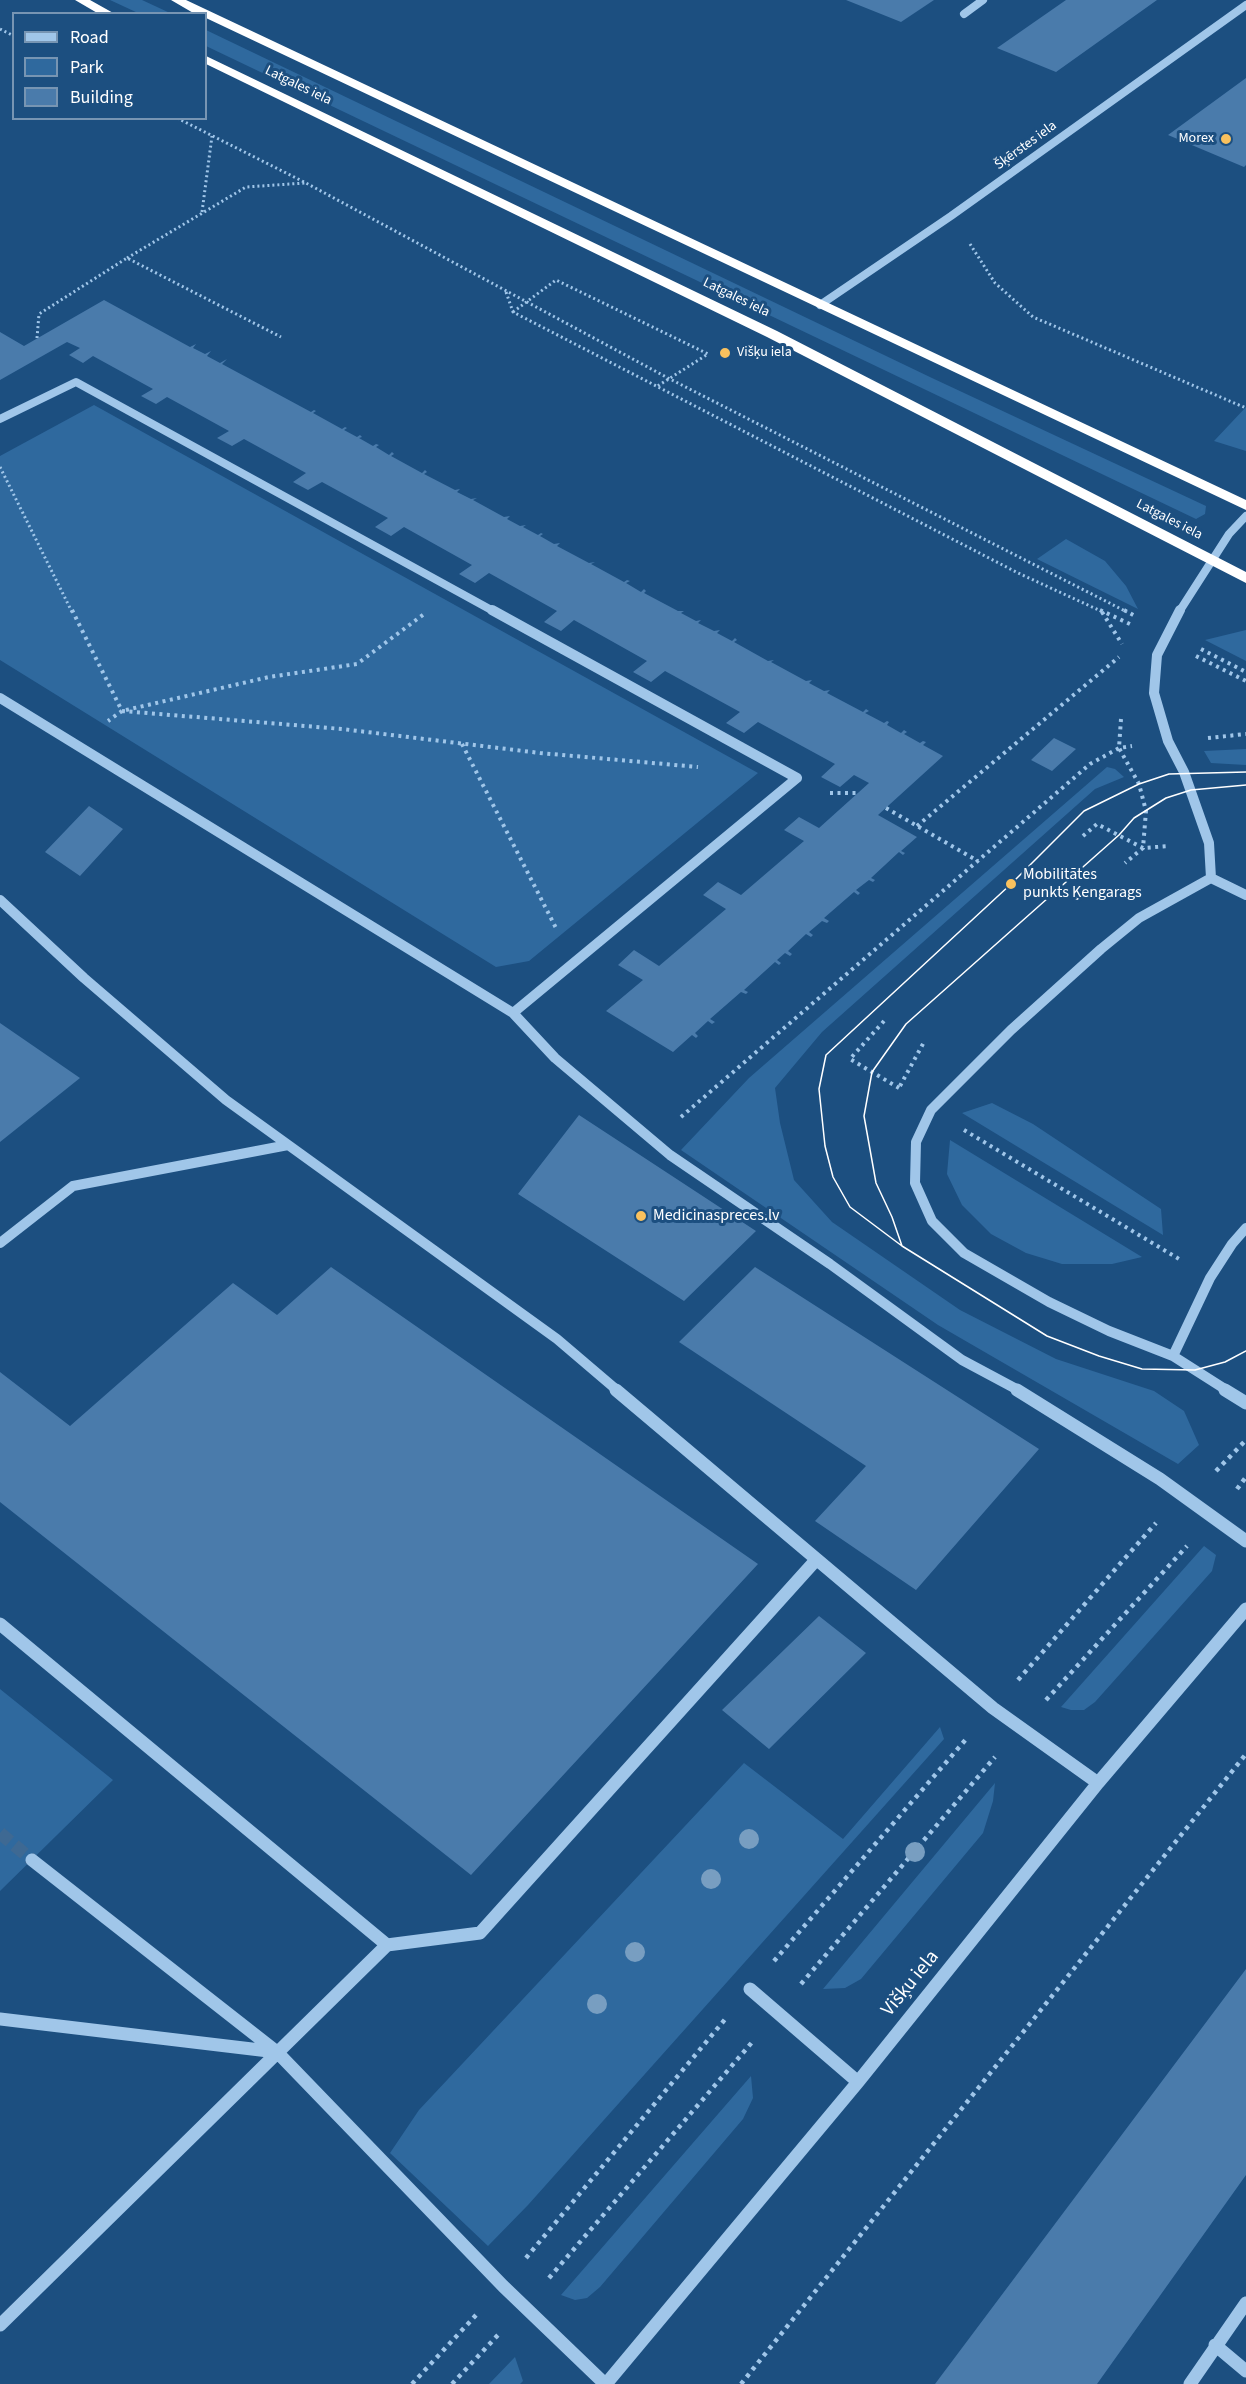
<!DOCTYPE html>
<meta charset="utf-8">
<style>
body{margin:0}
#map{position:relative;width:1246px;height:2384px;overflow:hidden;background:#1c4f80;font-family:"Source Sans 3",sans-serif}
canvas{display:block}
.legend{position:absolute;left:12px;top:12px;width:195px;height:108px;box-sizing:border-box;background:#1c4f80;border:2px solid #7795b3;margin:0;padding:8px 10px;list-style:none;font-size:18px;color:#fff}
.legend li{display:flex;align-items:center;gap:12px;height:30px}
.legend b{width:30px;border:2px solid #7795b3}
</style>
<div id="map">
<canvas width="1246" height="2384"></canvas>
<ul class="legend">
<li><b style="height:8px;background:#a0c6e9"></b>Road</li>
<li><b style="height:16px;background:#2f699e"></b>Park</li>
<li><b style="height:16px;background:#4a7bab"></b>Building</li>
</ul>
</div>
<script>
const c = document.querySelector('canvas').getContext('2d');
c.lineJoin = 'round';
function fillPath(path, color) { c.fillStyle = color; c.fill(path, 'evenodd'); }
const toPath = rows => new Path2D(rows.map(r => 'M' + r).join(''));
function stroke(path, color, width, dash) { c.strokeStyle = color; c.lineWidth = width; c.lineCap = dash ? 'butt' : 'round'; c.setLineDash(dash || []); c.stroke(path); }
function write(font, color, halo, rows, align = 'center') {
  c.font = font + ' "Source Sans 3",sans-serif'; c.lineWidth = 6; c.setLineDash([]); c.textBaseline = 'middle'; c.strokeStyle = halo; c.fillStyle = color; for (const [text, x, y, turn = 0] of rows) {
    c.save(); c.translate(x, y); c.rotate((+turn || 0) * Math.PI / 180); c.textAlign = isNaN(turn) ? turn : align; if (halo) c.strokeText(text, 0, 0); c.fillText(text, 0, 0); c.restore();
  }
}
fillPath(toPath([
 [110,0,142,0,170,13,138,13],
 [206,30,932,378,1206,506,1205,514,1196,519,206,46],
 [94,405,758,773,529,961,496,967,0,660,0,456],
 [1246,407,1246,451,1214,441],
 [1066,539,1105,561,1126,586,1138,609,1037,559],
 [1246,630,1246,661,1205,640],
 [1246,749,1246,765,1211,763,1204,751],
 [1107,767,1115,769,1124,777,1095,789,822,1032,775,1088,780,1123,794,1180,832,1222,960,1310,1056,1359,1154,1391,1184,1411,1199,1445,1178,1464,938,1325,681,1150,749,1078],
 [992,1103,1033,1124,1161,1209,1163,1235,962,1113],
 [950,1140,1142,1257,1112,1264,1062,1264,1026,1253,991,1234,962,1205,947,1174],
 [1204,1546,1216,1555,1212,1571,1095,1702,1084,1710,1071,1710,1061,1707],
 [0,1689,113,1780,0,1891],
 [940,1727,944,1739,528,2205,488,2246,390,2153,419,2110,744,1763,843,1839],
 [995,1783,993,1801,983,1833,861,1979,845,1988,823,1989],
 [751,2076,753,2098,743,2119,600,2287,587,2298,575,2300,561,2295],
 [515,2357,523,2381,520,2384,489,2384]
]), '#2f699e');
fillPath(toPath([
 [846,0,934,0,901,22],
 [1066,0,1157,0,1056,72,997,48],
 [1246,78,1246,165,1244,167,1168,135],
 [104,300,190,347,196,344,193,348,205,354,211,351,207,356,220,363,227,359,222,364,311,412,314,410,316,411,313,413,342,429,345,427,347,428,344,430,357,437,360,435,362,437,359,438,373,446,376,444,379,445,376,447,389,455,392,452,394,454,391,456,422,473,425,470,427,472,424,474,455,490,460,489,457,492,471,499,477,498,473,500,504,517,510,516,507,519,520,526,526,525,523,527,538,535,541,533,543,534,540,536,554,544,560,543,557,546,589,563,595,562,591,564,624,582,627,580,630,581,626,583,641,592,644,589,646,591,644,593,678,611,684,611,681,613,696,621,701,620,698,623,714,631,720,630,717,633,732,641,735,638,737,640,734,642,768,661,774,660,771,662,806,681,812,680,809,683,824,691,830,690,827,693,863,712,866,709,869,711,865,713,884,723,887,721,889,722,887,725,901,733,904,730,907,732,904,734,920,743,923,741,926,742,923,745,943,756,878,815,917,837,901,851,905,853,903,855,899,852,871,878,875,880,873,882,869,880,856,890,860,893,858,895,854,892,824,918,829,921,827,923,822,921,809,932,813,935,811,937,806,934,788,951,792,954,790,956,785,953,777,960,781,963,779,965,775,962,744,990,748,992,746,994,741,992,710,1019,715,1022,712,1024,708,1021,695,1033,698,1036,696,1038,692,1035,673,1052,606,1011,643,980,618,965,634,950,659,966,726,909,703,895,718,882,741,895,804,841,784,830,799,817,819,828,869,783,854,775,840,787,821,777,835,764,758,722,744,733,726,723,740,712,665,671,651,682,633,672,647,661,574,620,561,631,544,622,557,611,489,573,475,583,459,574,472,565,404,527,391,536,375,527,388,518,322,482,308,490,293,482,306,473,244,439,232,446,217,438,229,431,167,397,156,404,141,396,153,389,93,356,83,363,69,355,80,348,67,342,0,380,0,332,24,346],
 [1054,738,1076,749,1052,771,1031,760],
 [89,806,123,829,80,876,45,852],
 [0,1023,80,1078,0,1142],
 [579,1115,756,1231,684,1301,518,1194],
 [331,1267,758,1564,471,1875,0,1502,0,1372,70,1426,233,1283,277,1315],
 [755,1267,1039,1449,916,1590,815,1521,866,1466,679,1342],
 [819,1616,866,1653,769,1749,722,1710],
 [1246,1969,1246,2175,1097,2384,935,2384]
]), '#4a7bab');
stroke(toPath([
 [0,1833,32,1860]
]), '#3e6993', 13, [13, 6]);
stroke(toPath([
 [0,29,14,36],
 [177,118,306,183,668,378,1127,612],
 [202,212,212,136],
 [970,244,995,283,1033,317,1246,408],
 [127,258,246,187,305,183],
 [506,292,513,312,1018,573,1103,612],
 [513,312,556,280,708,354,656,387],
 [37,338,39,314,127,258,281,337],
 [0,467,72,612]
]), '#a0c6e9', 3, [2, 3]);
stroke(toPath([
 [72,610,122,711,108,721],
 [1100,610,1132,625],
 [1124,610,1135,616],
 [1102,612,1122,644],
 [1201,649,1246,672],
 [1196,656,1246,681],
 [126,710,269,677,357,664,424,614],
 [122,711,342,729,540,753,698,767],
 [1121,719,1119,748,1139,784,1146,811,1143,848,1125,863],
 [1208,738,1246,734],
 [462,744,557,930],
 [830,793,859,793],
 [886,808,978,861],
 [917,826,1119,657],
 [1083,836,1097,824,1143,848,1170,846],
 [884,1021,850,1059,899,1088],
 [900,1086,924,1042],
 [681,1117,1090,764,1119,748,1132,746],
 [964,1130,1179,1259]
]), '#a0c6e9', 4, [3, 4.5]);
stroke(toPath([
 [1216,1471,1246,1440],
 [1237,1489,1246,1477],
 [1018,1680,1156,1523],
 [1046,1700,1187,1546],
 [774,1961,968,1737],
 [801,1984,995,1757],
 [526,2258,727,2017],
 [549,2278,754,2040],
 [412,2384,478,2313],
 [452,2384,498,2335],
 [741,2384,1246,1754]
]), '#a0c6e9', 4.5, [4, 5]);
stroke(toPath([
 [964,14,983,0],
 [820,305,951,216,1246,5],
 [0,419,76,382,495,612],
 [1179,612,1229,534,1246,516]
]), '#a0c6e9', 8);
stroke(toPath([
 [492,610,797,778,513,1013],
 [1180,610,1157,655,1154,693,1168,741,1184,772,1209,843,1211,878],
 [0,698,513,1013,555,1058,670,1155,830,1264,962,1360,1020,1391],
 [1211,878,1139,918,1101,949,1011,1030,931,1110,916,1142,915,1183,932,1221,964,1253,1049,1302,1109,1331,1173,1356,1228,1391],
 [1211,878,1246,895],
 [0,900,84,978,226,1100,557,1339,618,1391],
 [0,1243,73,1186,288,1145],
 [1173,1356,1210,1278,1232,1244,1246,1228]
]), '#a0c6e9', 10);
stroke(toPath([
 [616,1390,993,1708,1098,1783],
 [1017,1390,1160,1479,1246,1541],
 [1225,1390,1246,1403],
 [0,1624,387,1945],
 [32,1860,277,2052],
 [750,1989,858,2082],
 [0,2019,277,2052,503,2286,605,2384],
 [0,2325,387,1945,480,1933,816,1560],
 [1215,2345,1246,2371],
 [606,2384,858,2082,1098,1783,1246,1609],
 [1190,2384,1246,2303]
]), '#a0c6e9', 13);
fillPath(toPath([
 [75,0,90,0,115,14,99,14,75,0],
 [171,0,186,0,1246,500,1246,510,206,18,206,14,195,14,171,0],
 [206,56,777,331,1246,572,1246,583,767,337,206,64,206,56]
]), '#fff');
stroke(toPath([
 [1246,772,1169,774,1139,784,1084,811,1011,884,826,1055,819,1089,825,1146,833,1177,850,1207,902,1246,1047,1336,1099,1356,1142,1369,1195,1370,1225,1362,1246,1351],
 [902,1246,892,1217,876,1183,864,1116,872,1072,906,1024,1119,835,1134,818,1166,798,1191,790,1246,785]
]), '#fff', 1.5);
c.fillStyle = '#789ec1';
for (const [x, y] of [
 [749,1839],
 [915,1852],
 [711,1879],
 [635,1952],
 [597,2004]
]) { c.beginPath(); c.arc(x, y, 10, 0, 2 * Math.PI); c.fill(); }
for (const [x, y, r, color] of [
 [1226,139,6,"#f9c15e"],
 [725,353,6,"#f9c15e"],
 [1011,884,6,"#f9c15e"],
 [641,1216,6,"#f9c15e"]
]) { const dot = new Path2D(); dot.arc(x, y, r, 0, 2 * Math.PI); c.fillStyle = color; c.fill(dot); stroke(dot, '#1c4f80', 2); }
write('14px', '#fff', '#1c4f80', [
 ["Latgales iela",298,86,26],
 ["Šķērstes iela",1026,146,-36],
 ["Latgales iela",736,298,26],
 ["Latgales iela",1169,520,27]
]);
write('14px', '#fff', '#1c4f80', [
 ["Morex",1214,139],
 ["Višķu iela",737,353,"left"]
], 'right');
write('16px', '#fff', '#1c4f80', [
 ["Mobilitātes",1023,875],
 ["punkts Ķengarags",1023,893],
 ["Medicinaspreces.lv",653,1216]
], 'left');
write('20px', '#fff', '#1c4f80', [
 ["Višķu iela",911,1984,-51]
]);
</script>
